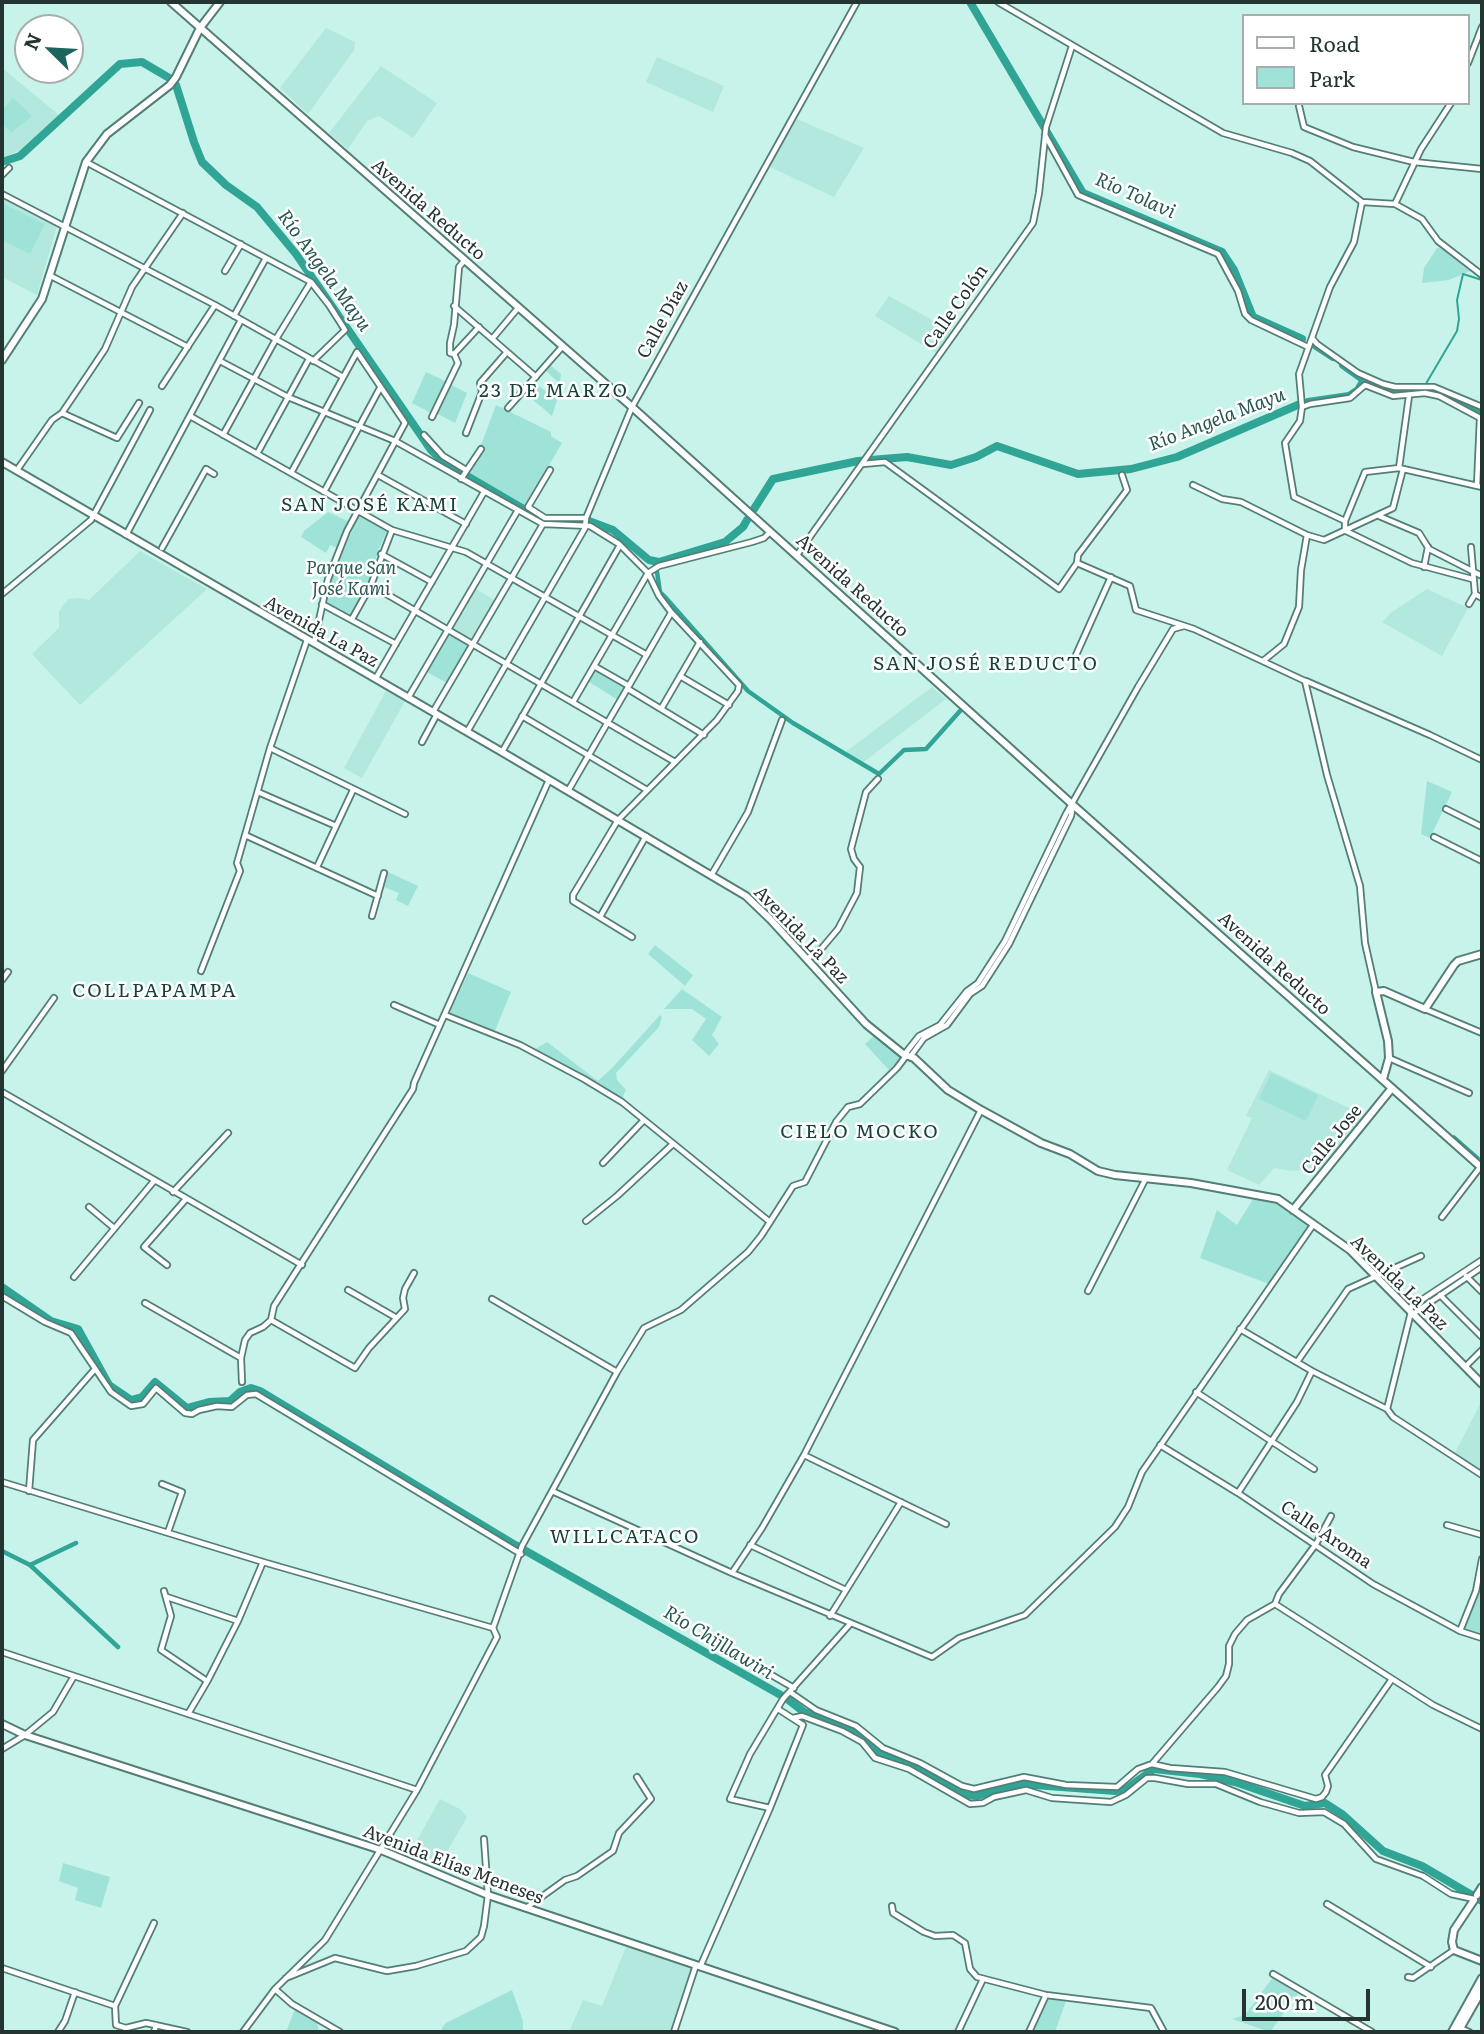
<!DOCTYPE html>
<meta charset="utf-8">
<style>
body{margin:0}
#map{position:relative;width:1484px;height:2034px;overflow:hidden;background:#c7f3eb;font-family:Literata,serif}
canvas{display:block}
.frame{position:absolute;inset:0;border:4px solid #233431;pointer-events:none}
.legend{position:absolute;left:1242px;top:14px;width:228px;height:91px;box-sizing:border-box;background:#fff;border:2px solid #a7aead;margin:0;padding:9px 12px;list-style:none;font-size:21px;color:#233431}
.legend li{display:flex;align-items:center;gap:14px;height:35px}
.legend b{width:35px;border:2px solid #a7aead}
.north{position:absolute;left:14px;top:14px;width:70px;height:70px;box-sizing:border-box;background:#fff;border:2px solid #a7aead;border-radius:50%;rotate:294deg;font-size:19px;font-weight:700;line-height:28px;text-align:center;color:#233431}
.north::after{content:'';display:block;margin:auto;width:24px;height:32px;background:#1c655c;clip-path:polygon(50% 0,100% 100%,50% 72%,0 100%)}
.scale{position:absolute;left:1242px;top:1989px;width:128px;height:32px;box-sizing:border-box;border:4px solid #233431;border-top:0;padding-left:9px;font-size:21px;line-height:24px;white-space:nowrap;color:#233431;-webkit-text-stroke:5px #fff;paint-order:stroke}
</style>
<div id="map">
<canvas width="1484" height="2034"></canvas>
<div class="frame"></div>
<ul class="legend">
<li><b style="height:9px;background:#fff"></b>Road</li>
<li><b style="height:19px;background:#9fe3d8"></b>Park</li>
</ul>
<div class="north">N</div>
<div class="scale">200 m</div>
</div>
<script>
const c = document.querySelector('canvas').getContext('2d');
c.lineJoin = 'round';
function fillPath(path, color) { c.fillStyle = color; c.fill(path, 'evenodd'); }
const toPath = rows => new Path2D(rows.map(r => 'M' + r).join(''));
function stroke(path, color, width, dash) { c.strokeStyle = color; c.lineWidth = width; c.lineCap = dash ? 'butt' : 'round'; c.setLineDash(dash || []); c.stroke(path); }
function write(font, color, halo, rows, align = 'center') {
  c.font = font + ' Literata,serif'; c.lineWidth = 5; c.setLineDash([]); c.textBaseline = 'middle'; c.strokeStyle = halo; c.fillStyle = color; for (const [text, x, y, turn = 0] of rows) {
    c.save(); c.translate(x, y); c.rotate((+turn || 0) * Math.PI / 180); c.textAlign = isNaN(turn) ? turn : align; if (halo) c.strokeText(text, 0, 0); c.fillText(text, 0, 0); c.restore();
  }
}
fillPath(toPath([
 [326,28,355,42,354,50,308,114,280,88],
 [657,57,724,86,713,112,646,82],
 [381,66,437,103,413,138,379,116,367,121,348,149,329,133],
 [2,68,59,115,20,150,2,158],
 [797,119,864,148,834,197,768,166],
 [2,197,57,226,37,295,2,277],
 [889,296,952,331,936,353,875,316],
 [140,551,207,589,80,705,32,654,59,628,59,612,63,605,69,599,79,598,89,600],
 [476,589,494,600,471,640,452,630],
 [1427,589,1468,608,1442,656,1382,622,1392,612],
 [932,687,946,699,861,764,843,754],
 [386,691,405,701,362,778,344,768],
 [1269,1070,1364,1115,1319,1169,1291,1171,1274,1168,1259,1185,1227,1170,1252,1118,1246,1116],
 [1482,1400,1482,1470,1455,1453],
 [440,1799,460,1809,467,1817,439,1866,410,1853],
 [626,1947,692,1969,672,2032,569,2032,583,2000,602,2006]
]), '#b2e8de');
fillPath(toPath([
 [13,98,32,116,11,133,2,123,2,110],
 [2,203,45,224,30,254,2,240],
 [1440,247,1470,271,1449,280,1422,283,1424,268,1437,248],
 [550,365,561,374,559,394,552,416,526,394,535,383,547,392,557,381,546,371],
 [426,372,447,382,431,413,412,403],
 [450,384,467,393,455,423,436,413],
 [496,405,551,432,551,436,562,443,529,499,527,507,529,511,528,514,464,477,483,446,481,445],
 [328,512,350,522,338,548,330,545,326,553,301,537,304,531],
 [359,515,387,531,378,551,369,584,350,614,325,603,331,579],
 [452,636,467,645,467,648,447,683,427,672,448,637],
 [596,669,625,686,618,700,589,682],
 [1427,781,1452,792,1430,838,1421,834],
 [388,872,418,886,408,906,396,900,399,893,384,887],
 [655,945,693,975,685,986,648,954],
 [468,973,511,992,494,1033,449,1015],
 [682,989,722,1017,712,1035,719,1044,709,1056,692,1040,706,1019,692,1009,664,1009],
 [660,1015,662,1017,659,1027,616,1073,617,1080,626,1090,622,1099,583,1075,534,1050,547,1042,598,1081,613,1067],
 [875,1035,902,1057,889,1070,865,1044],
 [1271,1073,1318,1095,1306,1121,1259,1099],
 [1253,1199,1279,1204,1309,1227,1269,1284,1200,1258,1217,1210,1237,1225],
 [1482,1576,1482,1636,1466,1630,1464,1627,1479,1592],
 [63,1863,110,1877,101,1908,75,1900,78,1888,59,1881],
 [1273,1977,1298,1994,1270,2032,1232,2019,1245,2015],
 [512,1990,523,2021,523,2032,442,2032,442,2028,446,2023],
 [1047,1998,1066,2001,1055,2032,1032,2032],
 [295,2009,317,2022,319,2032,286,2032]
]), '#9fe3d8');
stroke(toPath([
 [1424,387,1457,331,1459,319,1457,300,1463,274,1482,280],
 [1454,1136,1479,1158]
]), '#30a596', 2);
stroke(toPath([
 [657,572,660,592,665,597,748,691,793,723,879,774,904,750,926,749,960,711],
 [2,1551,30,1565,118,1647],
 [30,1565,76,1543]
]), '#30a596', 4.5);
stroke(toPath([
 [970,2,1083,193,1222,252,1234,270,1253,317,1302,339],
 [176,85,194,142,202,162,226,185,257,207,296,254,431,450,445,463,460,471],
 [2,162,20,156,120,64,142,62,171,79],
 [1316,346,1333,357],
 [1343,365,1364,380,1384,388,1395,390,1424,388,1437,391,1482,412],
 [1308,402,1349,396,1358,390,1364,380],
 [467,476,544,521,582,521],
 [754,509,773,479,858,461,907,457,951,465,976,457,997,446,1078,474,1131,469,1177,457,1300,404],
 [589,521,613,530,649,560,659,562,725,542,743,527,747,520],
 [2,1287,51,1321,78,1329,109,1385,131,1400,142,1397,155,1382,187,1408,209,1402,230,1401,240,1392,251,1388,260,1391,510,1542,786,1698,804,1712,857,1733,877,1753,920,1767,941,1783,965,1795,977,1796,1021,1784,1115,1791,1126,1789,1154,1769,1200,1774,1235,1782,1305,1806,1325,1803,1342,1814,1383,1851,1422,1866,1482,1901]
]), '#30a596', 8);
const minor = toPath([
 [998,2,1223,133,1292,153,1310,161,1362,202,1395,204,1422,219,1438,241,1482,275],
 [1468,63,1482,27],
 [1299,106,1304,127,1353,147,1414,162,1482,169],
 [1045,135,1078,195,1218,254,1238,291,1245,314,1251,320,1308,347],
 [86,162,311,282,329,305,345,330,313,361],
 [2,175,9,168],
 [2,194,215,305,343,377],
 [1395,204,1421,149,1451,103],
 [225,271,241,244],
 [49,275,188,347],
 [454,306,536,377],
 [234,316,266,258],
 [1312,338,1317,344,1358,373,1383,384,1395,387,1434,387,1482,407],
 [492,339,518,308],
 [454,354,450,353,450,343,454,325,459,267,464,261],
 [220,361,288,397,395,441,543,524,590,526,619,544,648,573,659,596,671,612,739,685,738,691,717,720,618,820,573,895,573,901,632,937],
 [162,386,215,305],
 [1302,407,1310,404,1350,398,1365,385,1393,396,1425,393,1439,396,1482,419],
 [508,408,562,347],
 [62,413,117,438,139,403],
 [190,416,392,530,466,552,647,655],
 [432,417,458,363,454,354,479,327],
 [466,433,482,392,480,383,507,352],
 [223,435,276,339,311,282],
 [424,435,443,456,466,470],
 [257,454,309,359],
 [863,464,885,462,1059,589,1077,563,1078,555,1127,490,1122,475],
 [1399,468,1409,396],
 [17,470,52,420,62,413,89,373,105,349,132,287,183,213],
 [550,470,528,507,545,518,586,518],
 [291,473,357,352,405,423,347,531,328,579,314,643],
 [378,475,466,524],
 [461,479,481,449],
 [1193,485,1222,499,1241,502,1307,535,1324,540,1393,508,1403,469],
 [1477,485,1480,418],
 [324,492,380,388],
 [1379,516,1419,533,1429,549,1482,576],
 [1345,521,1294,497,1285,443,1300,421,1302,407,1299,374,1330,287,1354,242,1362,202],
 [1345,531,1345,521,1365,472,1399,468,1482,487],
 [1346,531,1412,563,1472,579],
 [126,535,241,320],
 [162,548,206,469,214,474],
 [381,554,432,582],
 [797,555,1033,223,1039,193,1046,127,1072,46],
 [1077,563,1130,586,1136,610,1194,629,1305,681,1327,775,1360,886,1365,943,1376,992],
 [1424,567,1428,547],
 [371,585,675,762],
 [2,594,91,520,150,410],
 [1475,594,1482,598],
 [322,604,396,644],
 [1469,604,1475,594,1471,547],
 [352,619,371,585,392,530],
 [1076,655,1111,577],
 [1263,661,1284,644,1299,607,1301,570,1307,535],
 [594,666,629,686],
 [680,676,729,705],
 [376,678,484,492],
 [1306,681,1430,735,1482,760],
 [628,689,704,735],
 [408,698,518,510],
 [573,702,648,573,659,566,752,542,764,538,770,532],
 [661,709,700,642],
 [433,712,543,524],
 [522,716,647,790],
 [467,732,585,528,586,518,632,407,857,2],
 [422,742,437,714],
 [270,748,405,814],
 [502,752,620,545],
 [568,791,671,613],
 [258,792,336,826],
 [1446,809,1482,827],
 [245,835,378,896],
 [1434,837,1482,861],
 [317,867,353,790],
 [712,874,748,812,782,720],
 [372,916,384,873],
 [600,917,646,836],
 [807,959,822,948,838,929,857,893,860,867,854,859,851,849,866,792,878,779],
 [201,971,240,871,237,863,270,748,307,640],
 [2,980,8,972],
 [394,1005,440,1025],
 [1425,1009,1482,1033],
 [445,1015,520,1045,584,1079,622,1102,770,1222],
 [904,1055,919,1036,940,1025,967,991,978,983,1005,941,1066,814,1138,687,1173,629,1184,626],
 [910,1057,924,1038,947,1025,970,994,982,986,1009,944,1071,816,1073,805],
 [1389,1058,1469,1093],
 [2,1071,54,998],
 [2,1092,302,1265],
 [603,1163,644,1120],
 [173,1192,228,1133],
 [89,1207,114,1228],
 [1442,1217,1481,1166],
 [586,1221,617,1196,673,1144],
 [167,1265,144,1247,186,1199],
 [1466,1276,1482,1292],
 [74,1277,154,1181],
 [348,1290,395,1317],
 [1088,1291,1146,1178],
 [1440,1295,1482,1337],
 [2,1296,45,1322,71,1333,111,1392,131,1406,143,1404,156,1388,185,1413,192,1414,199,1410,217,1406,232,1407,247,1395,256,1394,521,1554],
 [492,1299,617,1372],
 [145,1303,241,1358],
 [1408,1309,1482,1260],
 [1413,1314,1482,1267],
 [271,1320,355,1368,369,1348,405,1309,403,1298,405,1289,414,1273],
 [1240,1329,1312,1371,1387,1409,1393,1417,1482,1475],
 [1297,1362,1348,1289,1421,1256],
 [1465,1367,1482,1350],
 [242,1382,241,1358,245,1340,250,1333,263,1327,271,1320,274,1306,413,1089,414,1083,549,780],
 [1196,1392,1314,1469],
 [1387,1409,1411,1312],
 [1160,1445,1238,1493,1373,1584,1460,1631,1482,1638],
 [804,1455,946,1524],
 [2,1482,263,1562,493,1628],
 [162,1484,182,1492,168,1532],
 [29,1491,33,1440,95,1369],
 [552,1491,732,1573,932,1657,959,1638,1025,1615,1115,1527,1128,1507,1142,1472,1313,1225],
 [1238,1493,1297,1402,1312,1371],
 [1447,1525,1482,1535],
 [750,1545,846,1590],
 [732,1573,762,1528,804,1455,981,1110],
 [164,1591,171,1616,161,1650,207,1681],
 [167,1597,238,1621],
 [1275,1604,1433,1705,1482,1729],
 [830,1616,901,1502],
 [1460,1631,1476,1591,1482,1559],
 [2,1652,417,1790],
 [742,1658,794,1688],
 [790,1692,816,1710,856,1726,883,1748,920,1763,962,1786,974,1789,1024,1777,1066,1785,1117,1787,1138,1769,1152,1764,1170,1768,1225,1772,1316,1799,1322,1797,1326,1792,1328,1786,1325,1775,1392,1679],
 [188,1714,208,1680,238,1621,263,1562],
 [793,1718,802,1716,842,1731,862,1742,875,1758,909,1769,970,1804,983,1803,994,1797,1026,1790,1052,1798,1111,1802,1126,1795,1147,1778,1155,1778,1188,1784,1216,1784,1260,1802,1299,1813,1324,1812,1344,1824,1376,1859,1423,1876,1451,1894,1474,1899],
 [2,1749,25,1735,53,1712,74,1676],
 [1152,1764,1218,1687,1226,1676,1229,1664,1229,1646,1235,1634,1247,1620,1275,1604,1279,1594,1316,1544,1331,1516],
 [770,1808,730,1799,750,1754,783,1699,850,1624],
 [1327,1904,1431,1967],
 [892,1906,893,1913,924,1932,935,1936,953,1935,965,1943,970,1969,977,1977,1046,1995,1151,2008,1164,2032],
 [526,1908,565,1880,577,1876,613,1851,619,1833,651,1799,637,1777],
 [154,1923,115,2006,116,2025,126,2028,146,2023,187,2032],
 [700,1967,770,1808,803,1725,778,1709],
 [2,1968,115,2006],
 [1273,1974,1372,2032],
 [1408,1977,1413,1978,1454,1950],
 [286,1978,335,1958,387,1971,416,1966,466,1951,481,1937,484,1926,488,1895,484,1839],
 [275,1989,292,2004,340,2032],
 [1460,2028,1469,2032],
 [58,2032,65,2021,75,1992],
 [154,2032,156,2025],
 [243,2032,275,1989,325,1940,417,1790,497,1637,493,1628,522,1546,617,1372,644,1328,681,1310,748,1252,761,1236,793,1186,805,1182,836,1122,848,1107,860,1104,897,1068,906,1056],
 [674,2032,696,1965],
 [958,2032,983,1979],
 [1029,2032,1046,1995]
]);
const major = toPath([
 [171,2,632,407,1073,805,1482,1168],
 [2,360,42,299,86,162,107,134,170,85,176,77,200,28,220,2],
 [2,462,502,752,746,896,770,919,866,1024,903,1054,914,1058,948,1090,981,1110,1041,1143,1070,1154,1098,1171,1115,1175,1191,1183,1278,1199,1350,1250,1482,1384],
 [1383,1079,1389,1058,1388,1041,1376,992,1384,991,1425,1009,1454,965,1458,961,1482,954],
 [1293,1210,1392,1088],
 [2,1724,25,1735,381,1850,488,1895,895,2032],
 [1477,1895,1482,1887],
 [1474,1900,1454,1930,1452,1942,1454,1950,1482,1961],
 [1452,2032,1482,1978],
 [1458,2032,1482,1990]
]);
stroke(minor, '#547d76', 8);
stroke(major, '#547d76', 10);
stroke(minor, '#fff', 4.5);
stroke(major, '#fff', 6);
write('18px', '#233431', '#fff', [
 ["Avenida Reducto",428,210,41],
 ["Calle Colón",956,307,-55],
 ["Calle Díaz",663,320,-61],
 ["Avenida Reducto",852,586,42],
 ["Avenida La Paz",321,632,29],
 ["Avenida La Paz",801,935,46],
 ["Avenida Reducto",1274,964,42],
 ["Calle Jose",1332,1140,-51],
 ["Avenida La Paz",1399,1283,44],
 ["Calle Aroma",1326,1535,34],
 ["Avenida Elías Meneses",453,1865,21]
]);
write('italic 18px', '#295952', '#fff', [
 ["Parque San",351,569],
 ["José Kami",351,590]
]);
write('italic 19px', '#275750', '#fff', [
 ["Río Tolavi",1135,196,24],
 ["Río Angela Mayu",324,271,54],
 ["Río Angela Mayu",1217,420,-21],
 ["Río Chijllawiri",718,1643,31]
]);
c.letterSpacing = '2px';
write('19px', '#18413c', '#fff', [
 ["23 DE MARZO",554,391],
 ["SAN JOSÉ KAMI",370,505],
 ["SAN JOSÉ REDUCTO",986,664],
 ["COLLPAPAMPA",155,991],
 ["CIELO MOCKO",860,1132],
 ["WILLCATACO",625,1537]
]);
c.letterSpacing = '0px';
</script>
